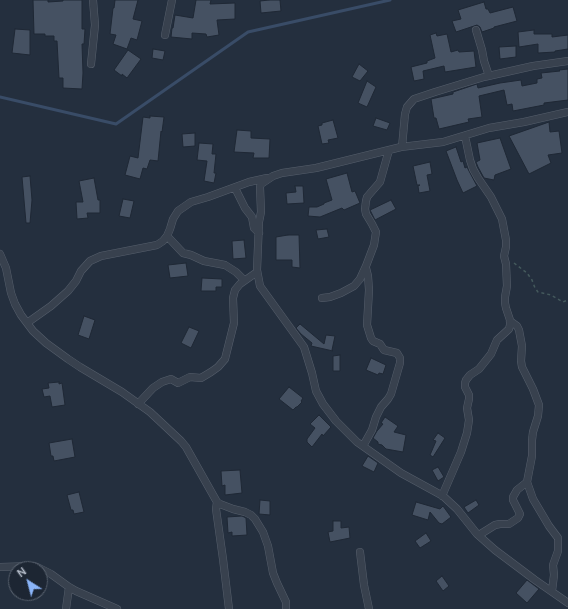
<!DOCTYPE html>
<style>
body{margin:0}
#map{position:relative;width:568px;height:609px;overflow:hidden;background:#242f3e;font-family:"DM Sans",sans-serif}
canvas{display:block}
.north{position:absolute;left:8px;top:561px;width:40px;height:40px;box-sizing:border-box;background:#1d2633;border:1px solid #59626f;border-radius:50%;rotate:324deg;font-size:11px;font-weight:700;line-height:16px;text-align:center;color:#b4bcc9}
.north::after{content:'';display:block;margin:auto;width:14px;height:18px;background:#8ab4f8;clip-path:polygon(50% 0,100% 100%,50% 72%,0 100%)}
</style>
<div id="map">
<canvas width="568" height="609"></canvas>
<div class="north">N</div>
</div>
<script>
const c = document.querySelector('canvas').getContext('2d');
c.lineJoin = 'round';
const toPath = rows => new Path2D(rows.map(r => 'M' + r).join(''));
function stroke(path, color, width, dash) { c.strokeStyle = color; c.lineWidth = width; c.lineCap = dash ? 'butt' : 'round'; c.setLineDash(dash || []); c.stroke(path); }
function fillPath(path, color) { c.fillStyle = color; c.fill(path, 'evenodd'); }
stroke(toPath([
 [0,97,116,124,248,32,390,0]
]), '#394c67', 3);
const building = toPath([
 [33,0,48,0,48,2,63,1,63,0,82,0,82,29,85,29,84,44,82,44,83,73,82,89,63,88,63,78,59,78,57,41,54,41,54,36,45,36,45,34,34,34,33,0],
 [115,0,138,0,133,19,142,21,137,40,131,38,127,49,113,44,116,35,110,34,113,8,114,8,115,0],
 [196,0,211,0,210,4,235,3,235,19,217,20,219,35,207,37,206,34,192,33,192,39,171,37,172,28,173,28,175,15,193,18,196,0],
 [269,0,280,0,281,11,261,13,260,1,269,0],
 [484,2,486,9,488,9,490,13,513,7,517,21,494,27,494,28,482,32,480,27,477,25,456,32,452,21,461,19,458,10,484,2],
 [15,29,30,30,30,55,12,53,15,29],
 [534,30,534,34,552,34,552,37,568,35,568,49,555,51,555,52,538,53,538,44,519,47,518,32,534,30],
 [436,33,437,36,447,34,451,52,458,50,459,52,474,51,476,67,445,72,444,66,423,71,424,79,414,81,411,67,427,63,427,61,435,58,430,35,436,33],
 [516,46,516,57,500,59,499,47,516,46],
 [153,49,165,51,163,60,152,58,153,49],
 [128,50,141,59,127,78,122,74,122,76,114,70,128,50],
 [359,64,368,71,360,81,352,77,359,64],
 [568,69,568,100,544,103,544,105,513,111,512,104,507,105,504,90,479,96,482,117,468,119,469,122,439,129,436,118,434,118,431,99,453,94,453,92,477,84,478,88,500,83,521,80,522,86,537,83,537,79,542,78,541,73,560,71,559,70,568,69],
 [367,81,376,87,367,107,358,103,367,81],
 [150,116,164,117,162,132,161,131,158,161,150,160,147,169,143,168,140,179,125,175,130,156,138,158,143,117,150,118,150,116],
 [376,118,390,123,387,130,373,126,376,118],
 [333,120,338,138,328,140,329,143,322,144,318,126,322,125,322,123,333,120],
 [549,122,550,132,559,131,562,153,548,155,551,163,529,174,509,136,549,122],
 [237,130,251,131,251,138,270,139,269,158,253,158,254,153,234,152,237,130],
 [195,133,195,146,183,147,182,134,195,133],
 [500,138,511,169,495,175,494,180,484,178,478,167,476,162,480,160,477,143,500,138],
 [199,143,213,144,212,154,216,154,214,173,216,173,214,183,204,181,207,161,197,160,199,143],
 [456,147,461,162,463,161,465,168,467,167,469,171,477,186,463,193,457,180,446,151,456,147],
 [430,162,432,174,427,175,430,191,419,193,418,186,420,185,417,185,413,166,430,162],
 [347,173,352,192,355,191,360,203,344,210,342,208,320,217,308,216,309,207,317,207,324,204,324,203,332,200,326,179,347,173],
 [30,176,32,200,30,223,26,223,22,177,30,176],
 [94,178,98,200,100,200,100,213,87,213,88,218,77,219,76,202,83,202,79,181,94,178],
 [295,186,303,186,304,203,287,204,286,193,296,192,295,186],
 [123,199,134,201,130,218,119,216,123,199],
 [391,200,396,209,375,220,370,210,391,200],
 [327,229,329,237,318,239,316,230,327,229],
 [288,235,299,235,300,268,292,267,292,260,276,260,276,237,288,235],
 [244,240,246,258,233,259,232,241,244,240],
 [186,263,188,276,170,278,168,265,186,263],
 [202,278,222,279,222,287,216,287,216,291,201,291,202,278],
 [84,316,95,320,89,339,78,335,84,316],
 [300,324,324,344,326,335,335,336,332,350,333,351,311,346,312,343,301,334,296,328,300,324],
 [189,327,199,331,191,348,181,343,189,327],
 [340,355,340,371,333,371,333,356,340,355],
 [371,358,386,365,383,374,379,373,378,375,366,370,371,358],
 [59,382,59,384,62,383,65,405,52,407,50,396,44,397,42,389,49,388,48,383,59,382],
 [289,387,303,398,301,401,302,402,297,407,296,407,293,410,279,399,289,387],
 [319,415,331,427,323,436,322,434,312,447,307,442,307,439,315,428,310,424,319,415],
 [385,417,398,426,394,432,406,435,403,452,386,449,382,445,378,444,378,442,373,438,377,431,383,424,381,423,385,417],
 [438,433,445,438,433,457,430,455,436,441,433,440,438,433],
 [72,439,75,457,54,461,53,456,51,456,49,443,72,439],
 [368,456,378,463,374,472,362,466,368,456],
 [438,467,444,477,438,481,432,470,438,467],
 [240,470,242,493,225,495,225,485,222,486,221,471,240,470],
 [79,492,84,512,74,514,73,510,71,510,67,495,79,492],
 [260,500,270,501,270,515,259,514,260,500],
 [476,500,479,505,468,513,464,507,476,500],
 [416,502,440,509,443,506,451,517,442,524,439,523,430,512,428,520,412,515,416,502],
 [242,516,246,518,247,535,232,536,232,532,228,533,227,517,242,516],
 [333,521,341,521,341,528,349,527,350,538,330,542,328,532,333,531,333,521],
 [426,533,431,541,420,548,415,541,426,533],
 [442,576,449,586,443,591,436,581,442,576],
 [527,580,539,589,527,603,516,593,527,580]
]);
fillPath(building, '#455162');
stroke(building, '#1f2835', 1);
const street = toPath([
 [476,30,482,50,484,61,489,76],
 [165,35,172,0],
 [91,64,95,25,93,0],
 [568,112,524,122,489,128,443,142,401,147,316,168,282,173,273,176,261,184,260,187,261,212,259,222,257,270,260,286,304,347,312,373,316,391,323,404,336,421,357,442,401,473,443,496,457,509,477,534,495,550,535,580,568,603],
 [402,147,405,114,407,107,414,99,435,92,484,77,533,66,568,61],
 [235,188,245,208,252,217,254,228,259,233],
 [167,236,183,253,191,255,204,261,225,265,236,272,244,280],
 [0,254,6,268,11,293,15,304,21,315,33,331,46,343,68,359,80,367,122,392,150,412,181,441,186,447,217,502,220,504,233,509,245,512,251,515,255,519,263,532,268,546,273,573,277,583,286,602,286,609],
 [322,298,330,297,341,293,354,286,360,279,366,266,374,245,376,232,372,224,366,214,365,209,366,201,367,197,380,182,389,150],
 [510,321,517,326,519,330,522,346,521,361,522,367,533,389,539,405,538,416,533,432,532,440,532,456,527,482,533,499,549,526,558,538,558,551,553,565,554,575,552,591],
 [27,323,51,306,68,291,76,281,81,271,90,261,101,256,157,245,163,241,167,236,170,229,173,219,178,211,191,202,208,197,249,182,267,178],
 [138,404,153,388,162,382,171,379,178,383,190,377,201,378,211,372,218,367,225,359,234,323,233,298,235,290,240,284,257,272],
 [363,446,372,430,376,417,381,407,388,399,391,394,400,363,400,358,397,353,384,350,380,344,373,341,371,338,367,325,369,290,368,276,366,268],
 [442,496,461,452,467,433,469,420,467,408,469,399,469,395,465,387,465,383,466,380,470,375,479,369,491,354,497,340,509,329,510,325,510,320,506,308,505,303,505,297,507,286,506,264,504,256,506,247,506,240,502,219,491,197,478,178,473,169,470,160,465,136],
 [217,502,216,509,223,559,229,609],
 [479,535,495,525,500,524,509,524,518,518,520,514,513,500,513,497,517,490,527,482],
 [360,552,364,585,369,609],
 [0,567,32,566,37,567,51,574,69,587,76,591,117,609],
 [66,609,69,587]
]);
stroke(street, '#565f6c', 8);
stroke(toPath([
 [514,263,527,273,532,280,535,288,538,292,551,295,563,302,568,300]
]), '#44595c', 1.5, [3, 3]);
stroke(street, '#38414e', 7);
</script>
